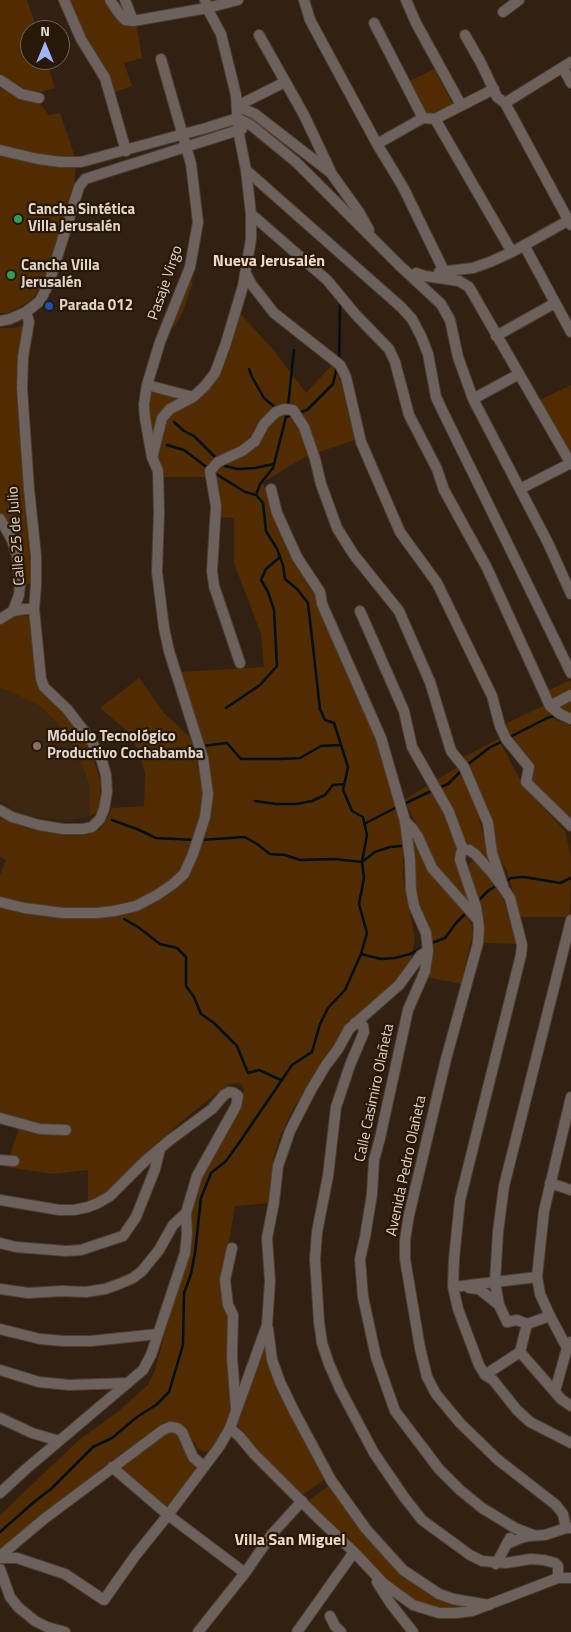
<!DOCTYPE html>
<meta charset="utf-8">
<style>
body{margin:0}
#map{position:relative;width:571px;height:1632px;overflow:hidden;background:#322112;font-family:"Titillium Web",sans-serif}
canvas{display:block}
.north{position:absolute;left:20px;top:20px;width:50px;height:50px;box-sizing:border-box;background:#281808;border:1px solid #726456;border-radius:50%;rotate:0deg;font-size:14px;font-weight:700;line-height:20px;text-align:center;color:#e0d5cb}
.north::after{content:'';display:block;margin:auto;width:18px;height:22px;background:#a0b3fd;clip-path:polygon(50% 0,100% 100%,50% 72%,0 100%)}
</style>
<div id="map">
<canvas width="571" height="1632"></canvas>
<div class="north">N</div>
</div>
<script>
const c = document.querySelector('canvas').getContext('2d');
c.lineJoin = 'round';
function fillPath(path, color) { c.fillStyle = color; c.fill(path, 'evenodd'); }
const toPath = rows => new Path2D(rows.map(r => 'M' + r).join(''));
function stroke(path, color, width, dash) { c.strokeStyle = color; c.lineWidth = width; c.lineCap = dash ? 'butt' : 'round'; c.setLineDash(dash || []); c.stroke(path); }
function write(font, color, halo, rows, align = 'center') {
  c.font = font + ' "Titillium Web",sans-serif'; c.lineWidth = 4.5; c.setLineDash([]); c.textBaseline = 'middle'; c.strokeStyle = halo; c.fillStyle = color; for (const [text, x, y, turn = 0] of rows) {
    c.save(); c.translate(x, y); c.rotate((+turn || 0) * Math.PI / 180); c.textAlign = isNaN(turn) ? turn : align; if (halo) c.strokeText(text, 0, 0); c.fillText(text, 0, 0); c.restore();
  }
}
fillPath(toPath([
 [0,688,9,691,40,706,66,732,80,759,90,787,90,816,67,821,28,816,17,812,0,801]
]), '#3c2712');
fillPath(toPath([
 [0,0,27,0,37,30,30,30,30,60,46,60,55,88,42,92,27,90,0,75],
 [69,0,106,0,112,14,124,24,137,27,142,58,124,63,132,86,115,92,109,74,80,25],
 [434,69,453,105,427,116,410,81],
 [0,88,40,104,49,115,60,113,75,157,46,155,0,145],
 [0,155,76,166,74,184,46,278,36,294,29,302,8,313,0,313],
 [188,281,193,282,183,311,177,323,166,336],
 [240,313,275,352,306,393,332,365,340,380,355,440,307,456,263,482,273,516,313,587,373,728,403,831,403,878,415,939,411,959,408,967,385,993,350,1020,333,1049,293,1109,279,1139,273,1160,269,1203,235,1206,228,1247,221,1277,223,1305,228,1315,232,1405,231,1413,215,1444,211,1449,205,1452,198,1449,187,1430,178,1422,171,1422,161,1426,109,1462,0,1550,0,1515,79,1440,116,1413,148,1385,155,1370,175,1297,190,1209,202,1169,240,1104,244,1090,241,1084,235,1083,226,1086,188,1116,147,1152,101,1199,88,1203,88,1170,53,1174,6,1167,21,1122,0,1114,0,907,59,915,156,901,176,889,187,877,212,795,181,672,264,667,261,634,234,563,234,518,220,517,211,509,209,485,207,477,163,477,156,457,164,429,170,415,195,400,209,389,220,376,231,348],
 [23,325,18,352,16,389,31,577,30,584,25,584,24,579,17,540,0,513,0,328,15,328],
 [571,385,571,452,540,400],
 [150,388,182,398,167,406,158,414,155,422,151,438,148,416],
 [25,615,30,617,34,644,35,680,39,688,60,710,79,732,91,751,100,780,100,801,96,813,90,816,90,787,80,759,66,732,40,706,9,691,0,688,0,624,17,616],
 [139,678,164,713,193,740,202,785,202,811,192,847,179,873,160,890,129,905,103,910,70,910,28,905,0,898,0,875,6,860,0,857,0,818,29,829,57,834,85,835,99,830,105,823,112,808,144,806,145,773,138,750,127,731,100,708],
 [571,680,571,717,559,710,549,690],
 [543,706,556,720,571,726,571,822,527,778,505,724],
 [498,739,524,787,565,831,571,856,570,917,520,917,507,871,498,855,462,758],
 [458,767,477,810,486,845,499,875,477,849,470,847,458,864,469,904,440,872,430,857,418,827,404,800],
 [412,839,423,861,440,886,459,904,472,925,473,933,461,984,427,977,434,949,429,930,419,903,413,868],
 [472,861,477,863,501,893,519,944,483,943,484,921,469,869,469,864],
 [266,1342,293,1420,325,1479,303,1495,254,1449,237,1424],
 [170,1432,179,1434,196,1468,195,1473,169,1505,165,1506,121,1471,122,1466,165,1434],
 [330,1485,406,1576,479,1605,447,1610,414,1601,381,1576,370,1561,350,1539,331,1525,309,1500]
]), '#502c00');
stroke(toPath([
 [339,359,340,303],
 [249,369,252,377,264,398,277,409],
 [288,406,294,350],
 [298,413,307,410,333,384,337,367],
 [174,422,184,431,194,436,218,460],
 [167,445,184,450,209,469],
 [222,463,225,466,238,469,255,468,274,464],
 [256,495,260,484,273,468,286,417,293,415],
 [226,708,260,685,277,666,274,610,268,592,261,580,266,569,280,557],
 [508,738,547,718,558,715],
 [202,746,227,743,241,759,281,759,300,758,321,746,340,745],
 [177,759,189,748,196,747],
 [467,765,489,748,503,741],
 [438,788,448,784,463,769],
 [255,801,276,804,296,804,312,801,325,795,333,785,344,784],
 [404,804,433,790],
 [112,820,137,829,156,838,195,840],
 [364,824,399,806],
 [200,840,245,837,257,844,270,854,285,855,300,860,334,859,362,862,375,852,390,847,401,846],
 [505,882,511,878,524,877,560,883,571,878],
 [477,902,489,890,498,885],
 [124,919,138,927,160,944,177,948,186,957,186,986,194,997,201,1014,214,1023,237,1046,248,1073,259,1070,281,1080],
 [429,944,445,938,456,923,468,911],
 [361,954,381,959,395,958,410,954,424,947],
 [0,1532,34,1502,51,1489,93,1447,112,1438,137,1417,156,1405,169,1392,183,1345,184,1293,191,1274,195,1253,201,1198,211,1173,226,1161,239,1143,292,1065,312,1052,320,1024,328,1008,345,990,361,954,367,933,359,904,364,878,362,862,367,835,363,817,352,811,343,790,348,767,334,723,325,720,320,709,308,603,297,589,285,579,283,565,277,549,266,531,263,503,256,495,245,492,213,472]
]), '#000f19', 2.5);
const minor = toPath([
 [64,0,81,39,105,78,126,151],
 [110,0,118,12,125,20,133,21,207,8,238,0],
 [125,0,133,21],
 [304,0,310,20,377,144,403,187,444,271],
 [406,0,416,23,461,105],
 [503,12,519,0],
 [374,23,423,118,435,119,512,252],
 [259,35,304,115,330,170],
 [465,35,482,65,497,97,505,103,571,225],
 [563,68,571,83],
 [0,80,21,94,39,98],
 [505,103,571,62],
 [237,106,255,114,331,173,359,212,369,230],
 [237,106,285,82],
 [435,119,494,89],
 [377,144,423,118],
 [0,150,38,159,61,162,81,162,206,128,238,118,252,126,296,162,399,265,441,304,450,320,458,357,473,399,548,543,571,594],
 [246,170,401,307,412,319,421,336,428,354,436,397,444,414,571,673],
 [251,214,327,280,356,315,389,349,395,362,409,415,437,469,444,490,487,568,550,706,560,714,571,719],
 [524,245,571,332],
 [439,272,473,268,490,262,512,252,571,219],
 [416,273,425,276,459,281,469,287,571,464],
 [246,274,252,285,274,313,340,365,346,377,361,442,400,532,437,583,492,696,500,726,506,739,529,767,526,782,571,826],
 [26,312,29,322,23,357,22,388,29,489,36,556,36,585,34,609],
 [0,321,10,319,26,312,40,301,49,283,79,187,85,179,242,129],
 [496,336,555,303],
 [147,385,193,397],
 [473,399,519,374],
 [153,454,162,418,170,409,193,397,204,387,215,373,226,343,243,286,251,239,251,214,246,170,238,130,236,95,221,34,207,8,205,0],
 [271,489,277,513,297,557,320,592,322,604,381,738,405,821,410,860,411,890,414,906,426,933,428,951,425,971,408,1010,380,1138,374,1160,372,1194,365,1237,360,1259,363,1297,376,1357,395,1411,439,1469,460,1490,482,1508,515,1528,533,1535],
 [520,489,571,463],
 [0,519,12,540,17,555,20,584,19,595,13,611],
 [360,611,404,711,412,747,449,812,463,850],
 [0,619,13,611,24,609,34,609,41,679,44,687,67,709,91,740,102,761,106,775,107,792,104,809,100,819,92,827,83,829,63,829,39,825,12,817,0,810],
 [240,663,214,586,212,571,216,506,210,471,218,462,242,451,255,441,264,424,276,412,284,409,293,410,304,427,315,459,321,484,337,528,354,555,399,611,430,682,451,751,464,767,488,823,492,853,504,889],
 [550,706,571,695],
 [406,822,412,828,418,837,432,868,478,920],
 [463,850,461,853,460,860,476,907,479,927,478,943,446,1059,409,1215,405,1240,405,1259,420,1348,427,1377,436,1394,460,1423,497,1459,556,1505,563,1514,566,1528],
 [463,850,469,850,475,854,493,874,504,889,510,898,522,945,521,955,460,1200,454,1259,453,1287,458,1309,479,1365,485,1375,493,1380,517,1410,530,1422,571,1443],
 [0,902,24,908,63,913,97,913,114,911,136,906,157,895,173,884,184,874,193,854,205,817,208,794,203,758,169,651,164,628,157,572,159,513,158,471,152,457,145,418,144,404,147,385,160,342,190,267,198,222,191,164,161,59],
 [571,920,504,1186,498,1232,495,1282,499,1305,507,1322,517,1320,527,1324,520,1352,561,1399,571,1406],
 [355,1023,360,1024,363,1026,364,1032,350,1065,336,1107,328,1176,317,1232,315,1259,319,1322,322,1343,329,1364,340,1389,374,1453,404,1497,422,1520,470,1555,482,1561,506,1563,531,1559,544,1560,555,1563,558,1566,558,1578],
 [0,1118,40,1129,66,1130],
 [0,1160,14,1161],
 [550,1183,571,1190],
 [0,1200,59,1210,74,1210,88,1207,98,1203,110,1196,144,1162,170,1140,212,1109,224,1095,229,1092,234,1093,238,1096,236,1106,197,1176,186,1213,187,1234,185,1253,151,1355,143,1370,26,1469,0,1493],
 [0,1243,16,1247,66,1251,81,1250,123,1236,136,1217,155,1169,160,1149],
 [232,1248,225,1280,228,1305,233,1315,232,1357,236,1408],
 [453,1287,537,1277],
 [469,1288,479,1289,499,1305],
 [0,1289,28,1293,62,1291,86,1292,105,1289,119,1284,133,1278,142,1271,159,1250,173,1225,186,1213],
 [527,1324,550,1316],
 [0,1329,40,1339,64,1341,91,1341,158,1334],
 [268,1329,272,1360,280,1382,294,1411,331,1480,366,1529,403,1570,439,1594,453,1599,489,1605],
 [567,1348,550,1316,540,1294,537,1277,544,1211,571,1097],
 [0,1370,39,1382,69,1385,128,1383],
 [485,1375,520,1352],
 [555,1391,567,1348,571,1342],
 [0,1418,32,1433,59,1441],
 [230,1428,240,1437,254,1454,319,1519,354,1552,383,1583,413,1605,439,1613,456,1613,472,1611,558,1578,571,1578],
 [112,1467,168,1515,245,1573],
 [507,1544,521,1538,529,1536,545,1535,566,1528,571,1528],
 [0,1556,44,1519,163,1430,170,1427,177,1428,182,1432,193,1457,203,1466],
 [0,1558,17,1558,65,1574,104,1600,135,1556,168,1515,219,1447,230,1428,267,1325,270,1281,267,1238,274,1202,278,1166,290,1131,311,1090,326,1065,338,1049,349,1029,399,985,421,955,428,951],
 [496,1564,510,1538],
 [0,1569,10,1597,18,1607,35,1621,47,1627,65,1632],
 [377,1582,391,1604,413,1632],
 [330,1616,335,1626,341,1632],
 [198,1632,245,1573,272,1534,302,1501],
 [297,1632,354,1552]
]);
stroke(minor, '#4e3e30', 12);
stroke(minor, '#6d615e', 10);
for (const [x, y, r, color] of [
 [18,219,5,"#2e9e5b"],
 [11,275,5,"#2e9e5b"],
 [49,306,5,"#1a4fb4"],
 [37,746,5,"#8d6e63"]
]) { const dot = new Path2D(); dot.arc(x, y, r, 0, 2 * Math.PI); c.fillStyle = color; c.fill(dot); stroke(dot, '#281808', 2); }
write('bold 15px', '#e0d5cb', '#281808', [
 ["Cancha Sintética",28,210],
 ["Villa Jerusalén",28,227],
 ["Cancha Villa",21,266],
 ["Jerusalén",21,283],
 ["Parada 012",59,306],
 ["Módulo Tecnológico",47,737],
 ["Productivo Cochabamba",47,754]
], 'left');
write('15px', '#e0d5cb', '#281808', [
 ["Pasaje Virgo",166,283,-71],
 ["Calle 25 de Julio",17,536,-94],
 ["Calle Casimiro Olañeta",375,1093,-78],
 ["Avenida Pedro Olañeta",407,1166,-78]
]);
write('bold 16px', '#f0dac6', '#281808', [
 ["Nueva Jerusalén",269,262],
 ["Villa San Miguel",290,1541]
]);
</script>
